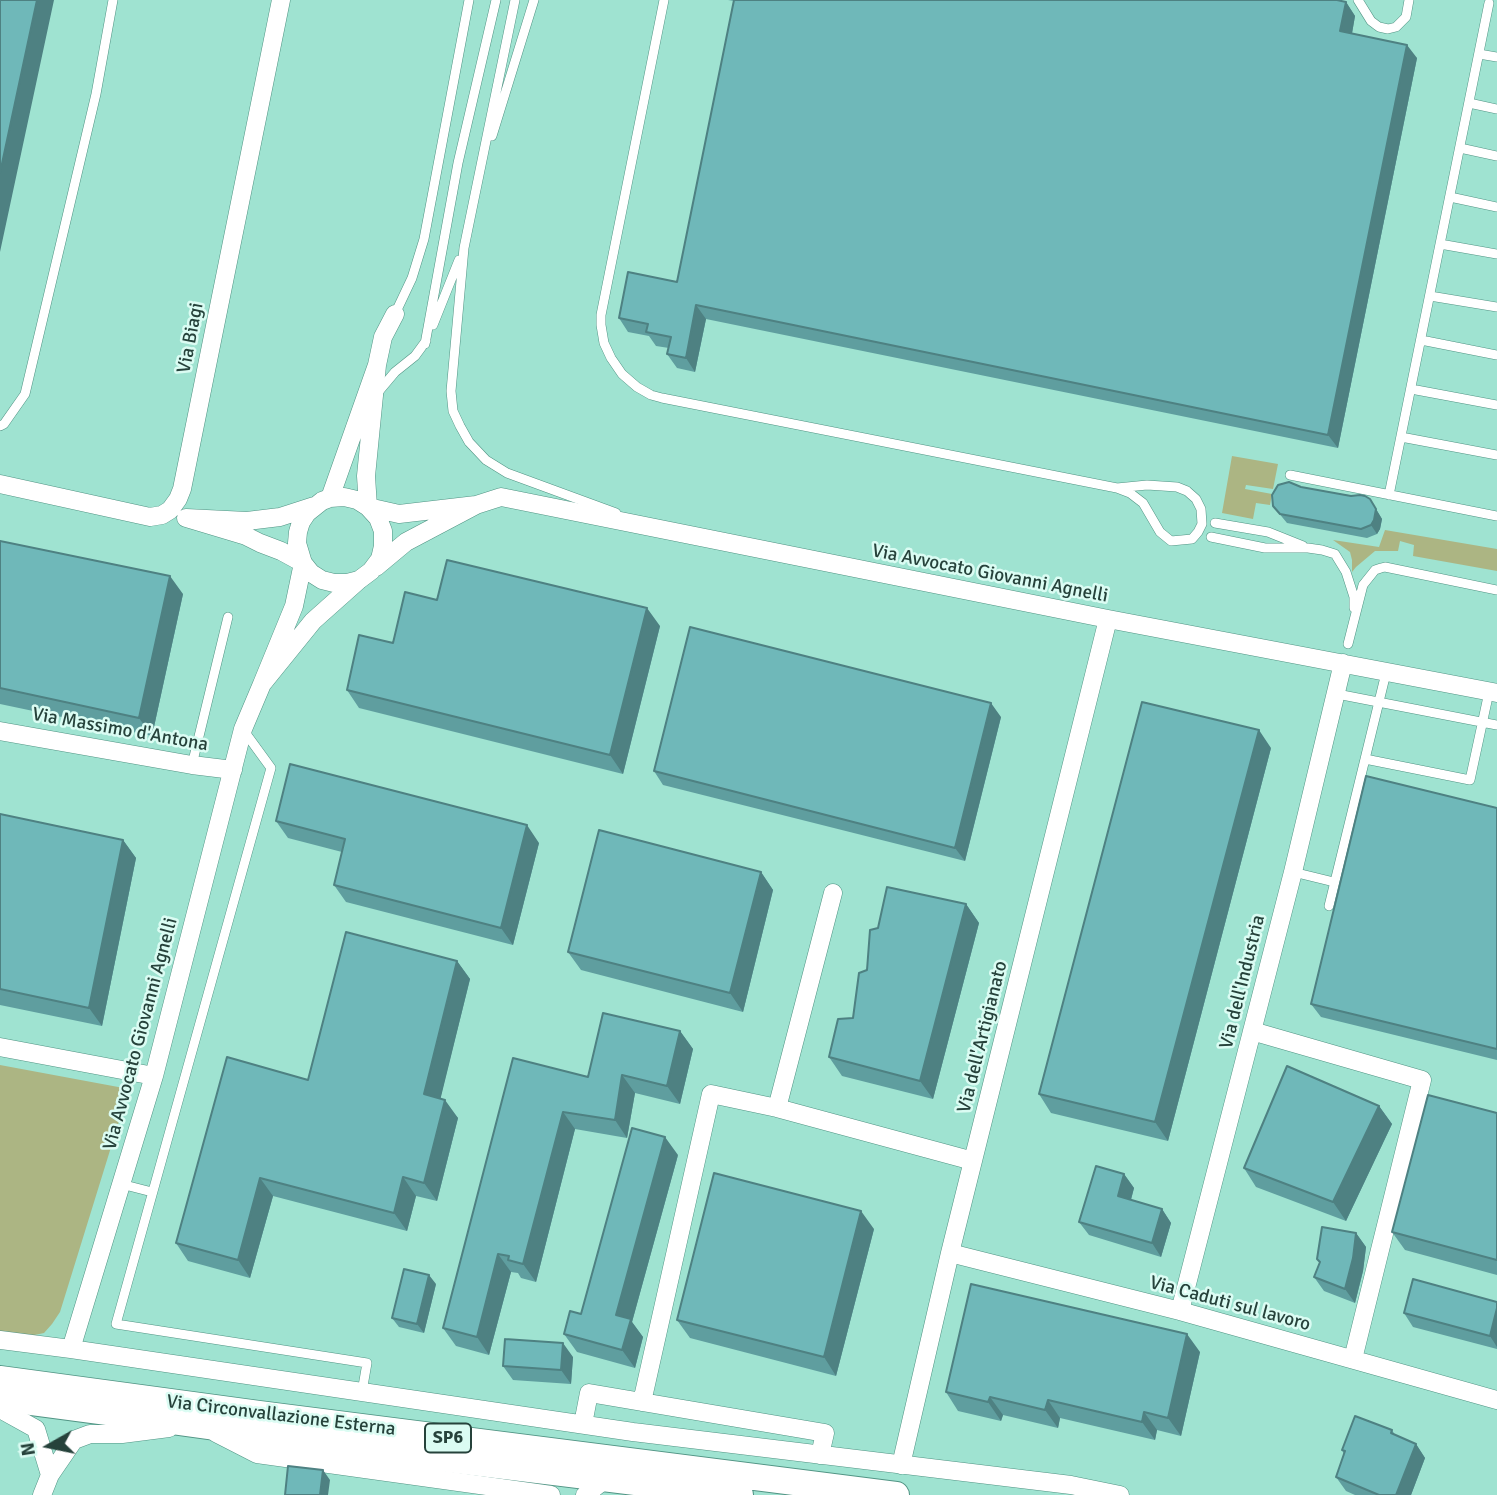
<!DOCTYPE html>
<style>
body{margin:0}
#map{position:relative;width:1497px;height:1495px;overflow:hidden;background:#9fe3d1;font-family:Signika,sans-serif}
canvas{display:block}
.north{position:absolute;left:14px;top:1411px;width:70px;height:70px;-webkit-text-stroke:5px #dbfcf3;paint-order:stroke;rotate:261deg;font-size:19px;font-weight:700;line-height:28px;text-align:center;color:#26423b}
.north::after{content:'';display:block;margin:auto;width:24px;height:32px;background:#26423b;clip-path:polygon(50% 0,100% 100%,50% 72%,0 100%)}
</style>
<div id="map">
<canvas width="1497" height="1495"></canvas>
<div class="north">N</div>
</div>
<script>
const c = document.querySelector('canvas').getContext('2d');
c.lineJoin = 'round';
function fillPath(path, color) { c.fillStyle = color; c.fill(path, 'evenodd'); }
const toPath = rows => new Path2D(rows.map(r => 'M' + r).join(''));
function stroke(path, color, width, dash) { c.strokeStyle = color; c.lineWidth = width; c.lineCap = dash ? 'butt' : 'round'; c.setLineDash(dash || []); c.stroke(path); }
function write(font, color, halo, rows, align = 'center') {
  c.font = font + ' Signika,sans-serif'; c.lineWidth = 5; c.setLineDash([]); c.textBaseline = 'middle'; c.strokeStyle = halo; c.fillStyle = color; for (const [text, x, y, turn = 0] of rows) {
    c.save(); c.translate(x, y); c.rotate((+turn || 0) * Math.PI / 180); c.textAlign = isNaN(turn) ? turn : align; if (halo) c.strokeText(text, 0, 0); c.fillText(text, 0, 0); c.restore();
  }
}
fillPath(toPath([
 [1232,456,1278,464,1273,489,1246,485,1245,489,1272,494,1270,505,1256,503,1253,519,1222,513],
 [1385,530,1497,549,1497,571,1413,556,1414,545,1400,541,1398,551,1375,551,1356,567,1352,572,1352,560,1350,552,1333,540,1379,547],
 [0,1065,129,1089,60,1312,52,1324,44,1333,30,1336,0,1335]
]), '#acb583');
const lane = toPath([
 [515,0,464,248,451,391,453,411,460,426,469,442,486,460,507,473,616,513],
 [664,0,601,315,601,325,604,343,611,358,622,374,637,387,651,395,662,398,1117,488,1130,493,1143,503,1160,532,1171,541,1192,539,1198,532,1202,524,1201,509,1196,499,1187,491,1177,487,1147,485,1117,488],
 [1358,0,1371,21,1379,27,1388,29,1396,27,1406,17,1409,0],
 [1479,54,1497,57],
 [1469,103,1497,109],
 [492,136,534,0],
 [1460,148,1497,156],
 [1450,197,1497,207],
 [1440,244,1497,254],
 [1430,296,1497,307],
 [395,314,412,278,424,239,469,0],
 [433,325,459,260],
 [1421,340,1497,355],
 [425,344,458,163,496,0],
 [1411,389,1497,405],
 [378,395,379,391,395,372,415,356,426,341],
 [0,426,4,424,25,394,96,94,113,0],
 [1401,437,1497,455],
 [1290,475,1497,516],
 [1389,495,1489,3],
 [1215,523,1268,532,1303,546],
 [1211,537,1265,548,1308,548,1322,550,1335,554,1346,572,1354,597,1354,608],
 [1348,644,1363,585,1375,570,1381,568,1385,567,1497,590],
 [1386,673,1365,759,1470,780,1489,692],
 [1337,694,1497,725],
 [244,731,271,768,116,1324,367,1363,362,1392],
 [192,765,228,617],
 [1293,872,1334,882],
 [1329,906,1365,759],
 [121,1184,152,1192]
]);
const street = toPath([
 [377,365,383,337,395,314],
 [0,484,150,517,162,515,170,510,178,499,182,489,281,0],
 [330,498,377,365,366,476,368,507,399,514,476,505,406,542,376,567],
 [476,505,501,497,1108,619,1497,693],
 [314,506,280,517,247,521,186,518,246,536,260,543,281,551,303,563,294,606,262,684,313,621,359,580,371,571,380,559,383,546,383,531,378,518,368,507,357,500,344,497,330,498,322,501,307,513,301,522,298,532,297,543,303,563,311,573,322,580,334,583,347,583,359,580],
 [0,731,192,765,233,770],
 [1252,1031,1422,1080,1353,1359],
 [0,1047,154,1076],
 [777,1108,833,893],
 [950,1253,1180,1311,1497,1400],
 [1180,1311,1293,872,1343,663],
 [0,1340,71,1349,633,1432,1071,1485,1120,1495],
 [71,1349,154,1076,243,729,262,684],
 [642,1402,711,1094,777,1108,973,1161],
 [0,1409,36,1429,50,1475],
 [583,1424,589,1393,825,1433,820,1455],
 [216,1433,257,1454,551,1495],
 [901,1465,950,1253,1108,619],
 [42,1495,50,1475,74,1440,90,1434,122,1434,169,1428],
 [585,1495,607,1478]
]);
const primary = toPath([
 [0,1379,259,1414,896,1495],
 [0,1398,115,1413,440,1458,740,1495]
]);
stroke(lane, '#519484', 10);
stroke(street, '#519484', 19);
stroke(primary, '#519484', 28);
stroke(lane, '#fff', 9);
stroke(street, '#fff', 18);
stroke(primary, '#fff', 26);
fillPath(toPath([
 [728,0,1337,0,1346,2,1355,16,1352,33,1417,58,1338,448,706,319,695,372,677,368,667,354,669,348,656,346,649,336,628,332,619,318,677,282,734,1],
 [1301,487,1370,499,1382,519,1380,529,1377,534,1367,538,1287,523,1273,506],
 [0,541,183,594,152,736,0,704],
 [437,600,660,626,623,774,359,708,347,690],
 [1001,717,965,861,663,785,654,771],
 [1271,748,1168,1141,1051,1113,1039,1094],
 [1497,808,1497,1060,1321,1017,1311,1004],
 [0,814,123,840,136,858,102,1026,0,1005],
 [276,821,539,843,513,945,346,902,334,885,342,852,288,838],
 [761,872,773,890,743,1012,581,970,568,952],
 [966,904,979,923,933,1099,842,1076,829,1057,853,1018,867,970],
 [457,961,470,979,440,1099,458,1118,437,1201,416,1196,407,1231,273,1196,250,1278,188,1261,176,1243,308,1080],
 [680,1031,693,1049,680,1104,635,1093,627,1138,575,1129,536,1282,521,1278,518,1273,511,1272,489,1355,456,1346,443,1328,513,1058,588,1077],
 [1379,1106,1392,1124,1346,1221,1256,1187,1244,1168],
 [1497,1113,1497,1275,1405,1250,1392,1232],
 [678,1155,632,1322,643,1337,635,1368,577,1352,564,1334,581,1314],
 [1124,1174,1134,1188,1131,1200,1162,1209,1171,1223,1161,1257,1089,1235,1079,1222],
 [874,1229,836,1376,690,1338,677,1320],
 [1356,1233,1366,1247,1363,1271,1355,1303,1324,1291,1314,1277,1320,1263,1317,1259],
 [436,1284,424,1333,399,1327,392,1318],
 [1497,1302,1497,1349,1413,1327,1404,1313],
 [1200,1352,1181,1436,1157,1430,1155,1440,1060,1418,1058,1428,1003,1415,1001,1421,958,1411,946,1392],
 [573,1357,571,1384,513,1380,503,1366],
 [1392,1430,1395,1435,1416,1444,1425,1458,1411,1495,1355,1495,1346,1491,1336,1477,1344,1454,1342,1450]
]), '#5f9e9f');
fillPath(toPath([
 [37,0,54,0,0,252,0,173],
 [1346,2,1355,16,1350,45,1340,31],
 [1407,45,1417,58,1338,448,1328,435],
 [696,305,706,319,695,372,686,358],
 [1370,499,1382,519,1380,529,1377,534,1371,525],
 [170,576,183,594,152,736,139,718],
 [647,608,660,626,623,774,610,755],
 [991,703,1001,717,965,861,955,848],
 [1259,730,1271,748,1168,1141,1155,1122],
 [527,825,539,843,513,945,501,928],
 [123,840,136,858,102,1026,89,1008],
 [761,872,773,890,743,1012,730,993],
 [966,904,979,923,933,1099,920,1081],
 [457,961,470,979,437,1113,424,1094],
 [680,1031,693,1049,680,1104,667,1086],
 [622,1075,635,1093,627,1138,615,1120],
 [445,1100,458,1118,437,1201,424,1183],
 [1379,1106,1392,1124,1346,1221,1333,1202],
 [563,1112,575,1129,536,1282,523,1264],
 [665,1137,678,1155,632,1322,643,1337,635,1368,622,1350,616,1315],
 [1124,1174,1134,1188,1128,1210,1118,1196],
 [403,1177,416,1196,407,1231,394,1213],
 [260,1178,273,1196,250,1278,238,1260],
 [1162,1209,1171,1223,1161,1257,1152,1243],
 [861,1211,874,1229,836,1376,824,1357],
 [1356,1233,1366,1247,1363,1271,1355,1303,1345,1289],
 [498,1254,511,1272,489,1355,477,1337],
 [429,1275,436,1284,424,1333,417,1324],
 [1497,1308,1497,1347,1490,1336],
 [1187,1334,1200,1352,1181,1436,1168,1418],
 [563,1343,573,1357,571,1384,561,1370],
 [990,1397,1003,1415,1001,1421,988,1402],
 [1048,1400,1060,1418,1058,1428,1045,1410],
 [1144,1412,1157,1430,1155,1440,1142,1422],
 [1416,1444,1425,1458,1411,1495,1396,1495],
 [323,1470,330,1480,328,1495,320,1495]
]), '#4e8182');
const building = toPath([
 [0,0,37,0,0,173,0,0],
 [734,0,1337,0,1346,2,1340,31,1407,45,1328,435,696,305,686,358,667,354,671,337,646,332,648,324,619,318,628,272,677,282,734,0],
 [1289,482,1301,487,1351,496,1360,495,1365,496,1370,499,1376,509,1374,520,1371,525,1361,529,1280,514,1273,506,1272,495,1278,485,1289,482],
 [0,541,170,576,139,718,0,688,0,541],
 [447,560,647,608,610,755,347,690,359,635,393,643,405,592,437,600,447,560],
 [690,627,991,703,955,848,654,771,690,627],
 [1142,702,1259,730,1155,1122,1039,1094,1142,702],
 [290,764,527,825,501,928,334,885,345,839,276,821,290,764],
 [1366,776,1497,808,1497,1049,1311,1004,1366,776],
 [0,814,123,840,89,1008,0,989,0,814],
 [599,830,761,872,730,993,568,952,599,830],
 [887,887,966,904,920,1081,829,1057,838,1019,853,1018,859,973,867,970,870,930,878,928,887,887],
 [346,932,457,961,424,1094,445,1100,424,1183,403,1177,394,1213,260,1178,238,1260,176,1243,227,1057,308,1080,346,932],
 [603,1013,680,1031,667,1086,622,1075,615,1120,563,1112,523,1264,508,1260,509,1256,498,1254,477,1337,443,1328,513,1058,588,1077,603,1013],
 [1287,1066,1379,1106,1333,1202,1244,1168,1287,1066],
 [1428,1095,1497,1113,1497,1260,1392,1232,1428,1095],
 [632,1128,665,1137,616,1315,631,1319,622,1350,564,1334,570,1311,581,1314,632,1128],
 [1096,1166,1124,1174,1118,1196,1162,1209,1152,1243,1079,1222,1096,1166],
 [714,1173,861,1211,824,1357,677,1320,714,1173],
 [1322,1227,1356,1233,1353,1258,1345,1289,1314,1277,1320,1262,1317,1259,1322,1227],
 [404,1269,429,1275,417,1324,392,1318,404,1269],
 [1413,1279,1497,1302,1497,1308,1490,1336,1404,1313,1413,1279],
 [971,1284,1187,1334,1168,1418,1144,1412,1142,1422,1048,1400,1045,1410,990,1397,988,1402,946,1392,971,1284],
 [505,1339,563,1343,561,1370,503,1366,505,1339],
 [1355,1416,1392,1430,1391,1433,1416,1444,1396,1495,1379,1495,1336,1477,1345,1451,1342,1450,1355,1416],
 [288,1466,323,1470,320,1495,285,1495,288,1466]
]);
fillPath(building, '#6fb8b9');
stroke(building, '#4e8182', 2);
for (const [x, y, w] of [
 [448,1438,46]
]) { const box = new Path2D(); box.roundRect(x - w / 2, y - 14.5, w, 29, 5); c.fillStyle = '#dbfcf3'; c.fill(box); stroke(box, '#26423b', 2); }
write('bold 18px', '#26423b', null, [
 ["SP6",448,1438]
]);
write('19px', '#26423b', '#dbfcf3', [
 ["Via Biagi",191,338,-79],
 ["Via Avvocato Giovanni Agnelli",990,574,11],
 ["Via Massimo d'Antona",120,730,10],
 ["Via dell'Industria",1243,982,-76],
 ["Via Avvocato Giovanni Agnelli",141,1034,-75],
 ["Via dell'Artigianato",983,1037,-76],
 ["Via Caduti sul lavoro",1230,1304,15],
 ["Via Circonvallazione Esterna",281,1416,7]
]);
</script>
